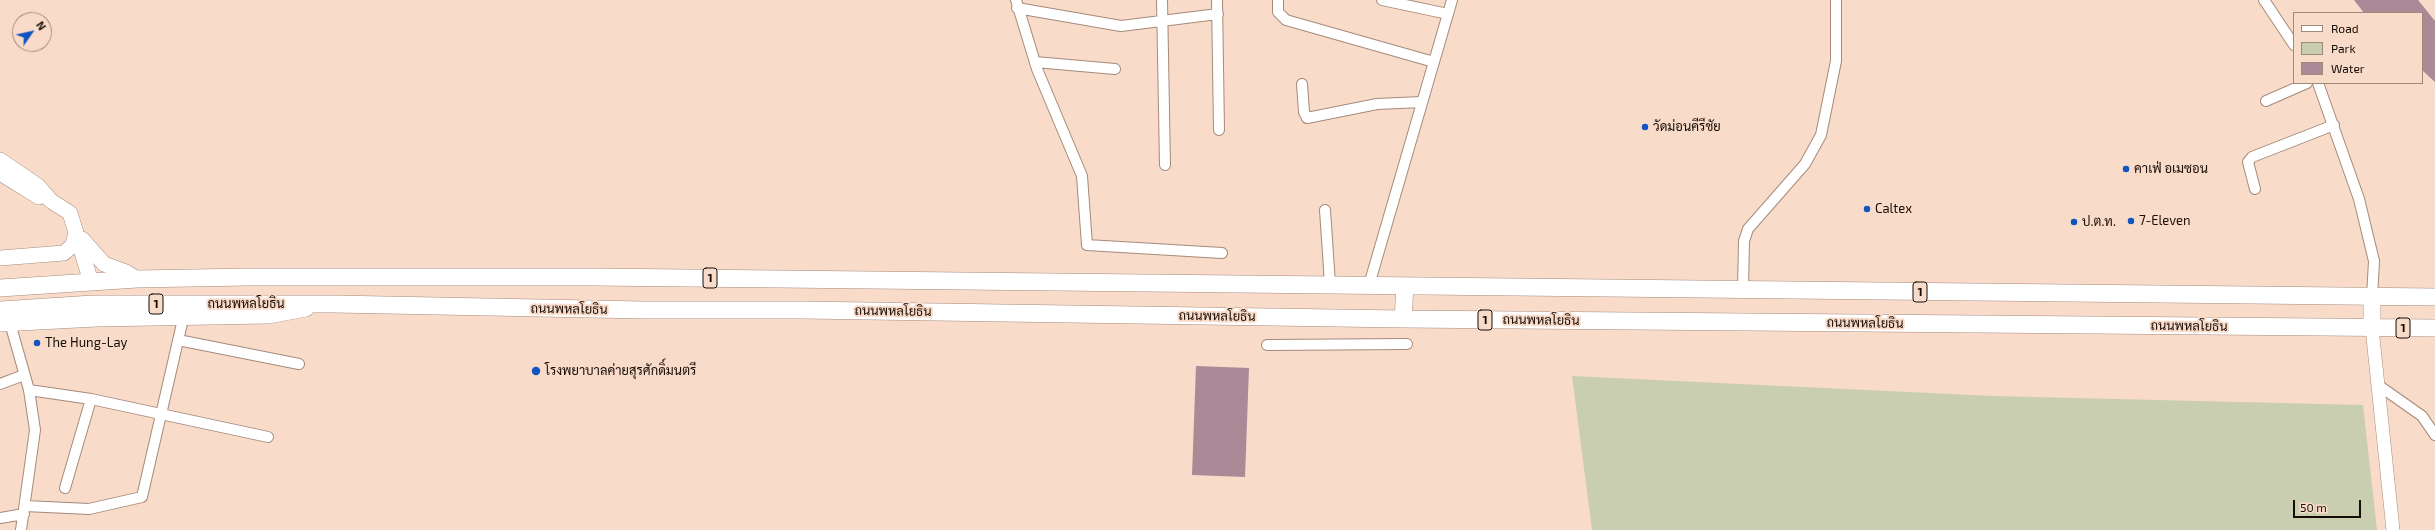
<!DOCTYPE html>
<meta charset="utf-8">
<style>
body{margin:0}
#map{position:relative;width:2435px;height:530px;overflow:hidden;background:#f9dbc9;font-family:"Exo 2",sans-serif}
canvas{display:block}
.legend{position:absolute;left:2293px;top:12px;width:130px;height:72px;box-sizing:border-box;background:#f9dbc9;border:1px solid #9f897b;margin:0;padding:5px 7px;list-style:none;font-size:12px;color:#170d07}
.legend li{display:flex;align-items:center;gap:8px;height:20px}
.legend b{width:20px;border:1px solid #9f897b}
.north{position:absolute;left:12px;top:12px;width:40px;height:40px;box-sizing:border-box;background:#f9dbc9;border:1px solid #9f897b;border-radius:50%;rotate:56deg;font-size:11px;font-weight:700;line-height:16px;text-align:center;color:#170d07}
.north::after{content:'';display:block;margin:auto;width:14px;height:18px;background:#1155c0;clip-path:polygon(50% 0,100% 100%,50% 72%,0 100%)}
.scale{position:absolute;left:2293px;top:500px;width:68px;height:18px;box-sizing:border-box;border:2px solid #170d07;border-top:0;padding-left:5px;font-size:12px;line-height:14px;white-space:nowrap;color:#170d07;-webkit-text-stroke:3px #f9dbc9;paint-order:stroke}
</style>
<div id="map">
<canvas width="2435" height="530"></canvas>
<ul class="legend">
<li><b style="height:5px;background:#fff"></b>Road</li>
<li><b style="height:11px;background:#c9ceb0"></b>Park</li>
<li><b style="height:11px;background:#ac8997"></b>Water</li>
</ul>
<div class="north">N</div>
<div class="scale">50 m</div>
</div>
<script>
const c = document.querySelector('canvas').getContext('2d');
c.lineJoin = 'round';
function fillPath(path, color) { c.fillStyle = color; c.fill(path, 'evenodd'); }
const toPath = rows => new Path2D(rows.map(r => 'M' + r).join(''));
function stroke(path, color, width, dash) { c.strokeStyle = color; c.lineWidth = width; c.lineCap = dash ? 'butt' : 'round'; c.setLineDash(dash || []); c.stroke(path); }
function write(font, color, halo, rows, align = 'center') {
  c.font = font + ' "Exo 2",Sarabun,sans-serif'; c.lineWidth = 4; c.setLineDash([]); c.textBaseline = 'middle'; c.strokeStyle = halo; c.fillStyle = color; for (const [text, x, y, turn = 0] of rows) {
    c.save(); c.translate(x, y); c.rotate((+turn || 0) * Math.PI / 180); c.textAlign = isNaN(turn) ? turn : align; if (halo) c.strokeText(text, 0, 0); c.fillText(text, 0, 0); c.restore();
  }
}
fillPath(toPath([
 [1572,376,1993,396,2363,405,2377,530,1592,530]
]), '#c9ceb0');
fillPath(toPath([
 [2354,0,2418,0,2435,21,2435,82,2422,70,2422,13,2364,13],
 [1196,366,1249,368,1245,477,1192,475]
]), '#ac8997');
const minor = toPath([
 [1016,0,1037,69,1082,176,1087,245,1222,253],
 [1162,0,1165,165],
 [1217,0,1219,130],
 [1278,0,1278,12,1286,20,1434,62],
 [1382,0,1448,14],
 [2264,0,2294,45],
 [1017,8,1121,26,1218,14],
 [1035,62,1115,69],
 [2318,83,2359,199,2374,261,2372,297],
 [1302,84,1304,112,1307,118,1377,104,1422,102],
 [2266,101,2307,83],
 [2255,189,2248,162,2252,157,2334,125],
 [1325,210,1330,284],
 [1369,285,1452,0],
 [1743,289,1744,241,1748,229,1805,164,1821,135,1836,61,1836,0],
 [10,323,29,390,35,430,21,530],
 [178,340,299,364],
 [1267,345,1407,344],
 [0,384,24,375],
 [2378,385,2422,416,2435,435],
 [29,390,91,399,268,437],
 [65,488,91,399],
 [25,506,89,509,142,497,183,319],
 [0,518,24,514]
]);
const tertiary = toPath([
 [2372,328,2393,530]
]);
const secondary = toPath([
 [0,160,38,186,51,201,70,213,91,282],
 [0,173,39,197],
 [82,239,104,264,126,272,137,279],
 [0,258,64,253,73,245,76,232],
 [0,324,97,319,268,316,306,309]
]);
const trunk = toPath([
 [0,288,137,279,249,277,594,277,2435,297],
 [0,310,93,304,335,304,643,310,803,310,1403,319,2435,328],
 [1403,319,1405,286],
 [2372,328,2372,297]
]);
stroke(minor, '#a68a7a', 12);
stroke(tertiary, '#a68a7a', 14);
stroke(secondary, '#a68a7a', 16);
stroke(trunk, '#a68a7a', 18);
stroke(minor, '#fff', 10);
stroke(tertiary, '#fff', 13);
stroke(secondary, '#fff', 15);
stroke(trunk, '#fff', 17);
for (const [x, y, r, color] of [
 [1645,127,4,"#1155c0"],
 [2126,169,4,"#1155c0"],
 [1867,209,4,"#1155c0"],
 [2131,221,4,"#1155c0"],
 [2074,222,4,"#1155c0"],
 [37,343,4,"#1155c0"],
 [536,371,5,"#1155c0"]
]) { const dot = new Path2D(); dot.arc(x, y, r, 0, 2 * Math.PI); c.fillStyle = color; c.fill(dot); stroke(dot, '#f9dbc9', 1.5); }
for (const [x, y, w] of [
 [710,278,14],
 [1920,292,14],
 [156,304,14],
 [1485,320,14],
 [2403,328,14]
]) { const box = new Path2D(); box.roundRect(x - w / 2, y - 10, w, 20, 3); c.fillStyle = '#f9dbc9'; c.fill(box); stroke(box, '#170d07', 1); }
write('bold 12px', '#170d07', null, [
 ["1",710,278],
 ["1",1920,292],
 ["1",156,304],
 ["1",1485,320],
 ["1",2403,328]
]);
write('13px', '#170d07', '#f9dbc9', [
 ["วัดม่อนคีรีชัย",1653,127],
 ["คาเฟ่ อเมซอน",2134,169],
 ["Caltex",1875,209],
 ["7-Eleven",2139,221],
 ["ป.ต.ท.",2082,222],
 ["The Hung-Lay",45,343],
 ["โรงพยาบาลค่ายสุรศักดิ์มนตรี",545,371]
], 'left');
write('13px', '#170d07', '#f9dbc9', [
 ["ถนนพหลโยธิน",246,304],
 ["ถนนพหลโยธิน",569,309,1],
 ["ถนนพหลโยธิน",893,311,1],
 ["ถนนพหลโยธิน",1217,316,1],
 ["ถนนพหลโยธิน",1541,320,1],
 ["ถนนพหลโยธิน",1865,323,1],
 ["ถนนพหลโยธิน",2189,326,1]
]);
</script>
